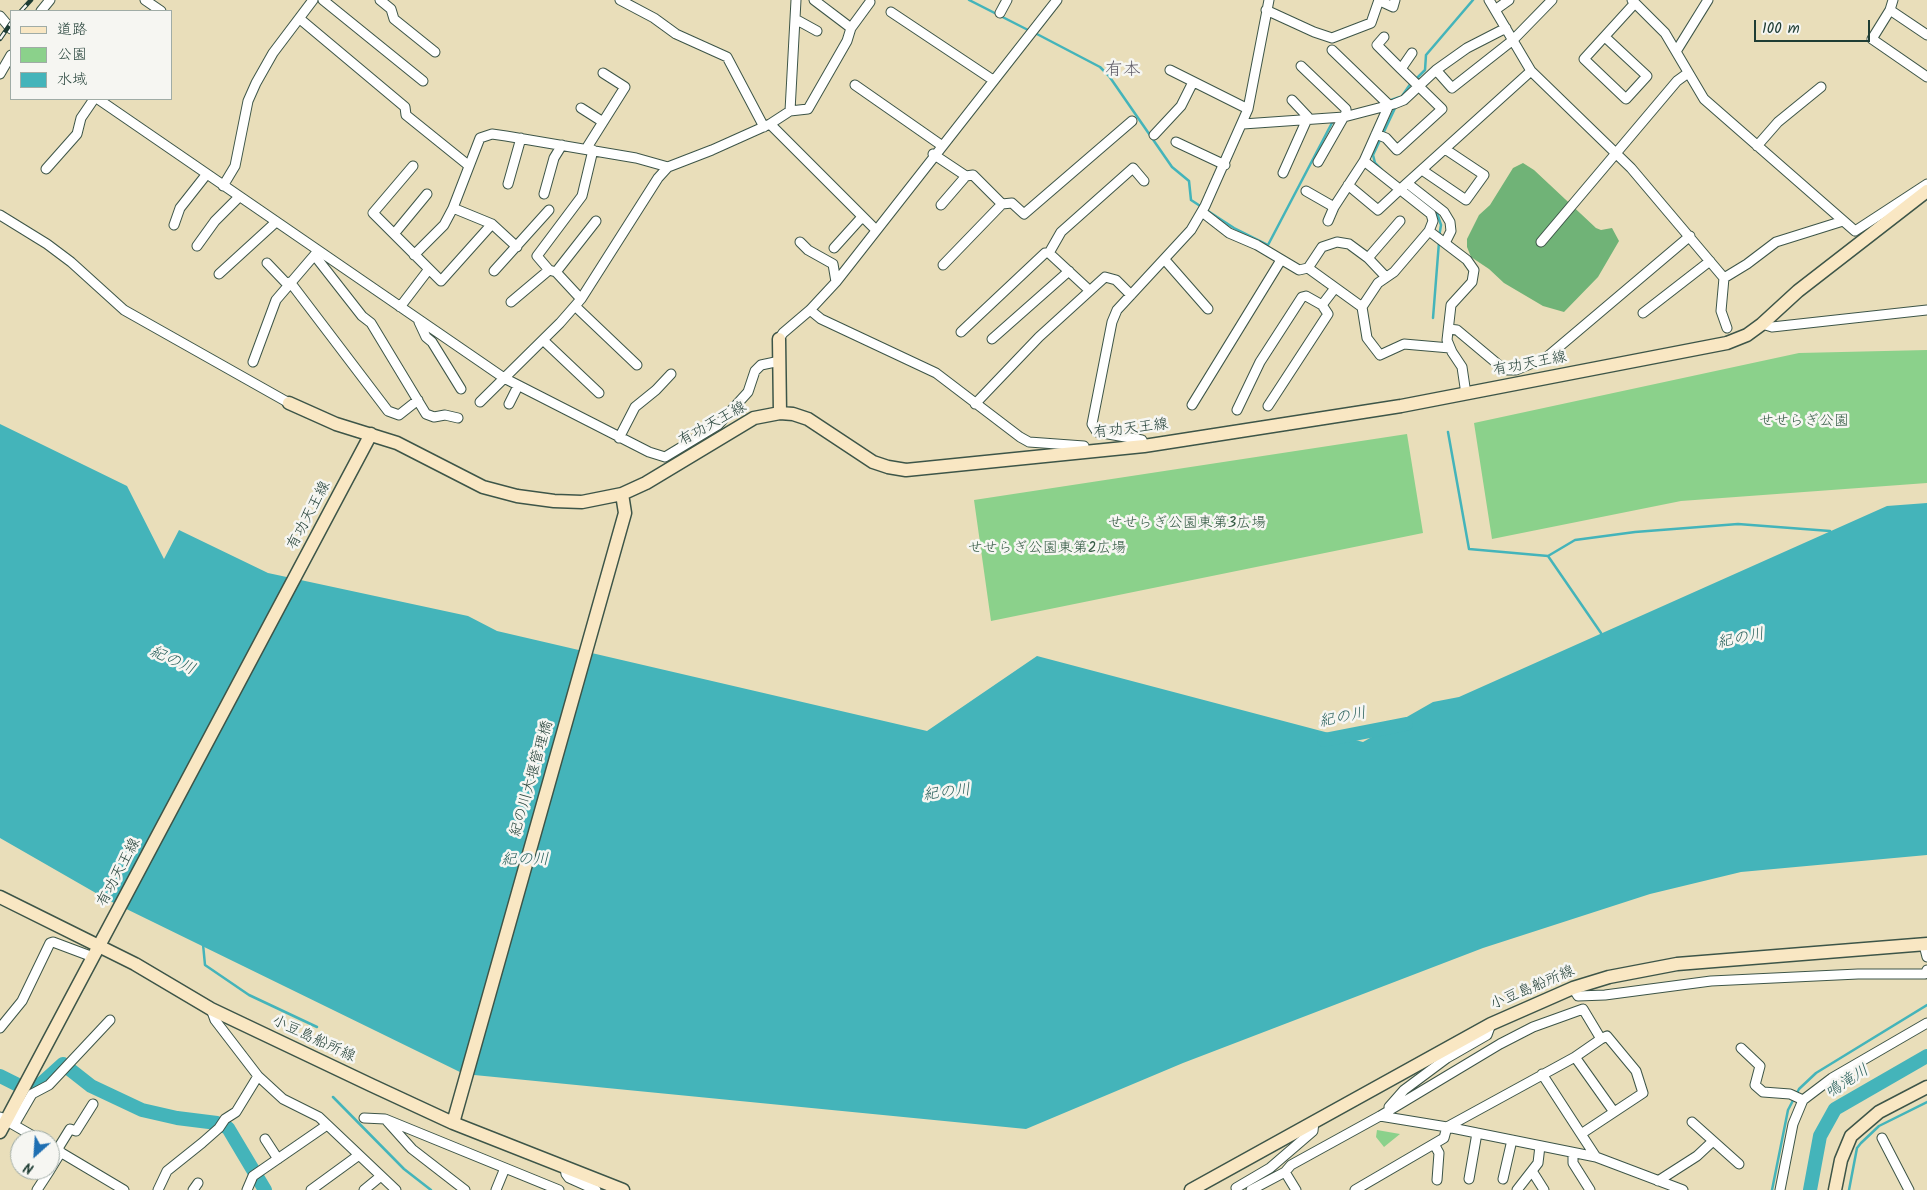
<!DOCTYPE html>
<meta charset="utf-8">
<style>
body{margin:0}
#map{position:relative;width:1927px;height:1190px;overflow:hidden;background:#e9deba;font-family:Kalam,"Klee One",sans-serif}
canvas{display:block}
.legend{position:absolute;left:10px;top:10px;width:162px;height:90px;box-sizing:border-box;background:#f6f6f2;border:1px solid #a0aca6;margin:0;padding:6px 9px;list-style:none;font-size:15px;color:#1f3d34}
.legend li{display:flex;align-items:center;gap:10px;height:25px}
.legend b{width:25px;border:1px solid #a0aca6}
.north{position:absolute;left:10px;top:1130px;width:50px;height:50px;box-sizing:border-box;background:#f6f6f2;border:1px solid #a0aca6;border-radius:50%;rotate:206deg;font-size:14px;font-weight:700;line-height:20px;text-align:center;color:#1f3d34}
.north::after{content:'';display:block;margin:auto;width:18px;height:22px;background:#1f6fb2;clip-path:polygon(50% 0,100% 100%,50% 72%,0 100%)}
.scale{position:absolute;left:1754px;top:20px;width:116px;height:22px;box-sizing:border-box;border:2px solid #1f3d34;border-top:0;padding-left:6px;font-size:15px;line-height:18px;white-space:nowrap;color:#1f3d34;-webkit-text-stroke:4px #f6f6f2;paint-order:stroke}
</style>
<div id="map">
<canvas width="1927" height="1190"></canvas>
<ul class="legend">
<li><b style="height:6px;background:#f9e7c3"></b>道路</li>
<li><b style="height:14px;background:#8bd18b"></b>公園</li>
<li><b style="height:14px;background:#44b4ba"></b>水域</li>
</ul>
<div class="north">N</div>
<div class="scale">100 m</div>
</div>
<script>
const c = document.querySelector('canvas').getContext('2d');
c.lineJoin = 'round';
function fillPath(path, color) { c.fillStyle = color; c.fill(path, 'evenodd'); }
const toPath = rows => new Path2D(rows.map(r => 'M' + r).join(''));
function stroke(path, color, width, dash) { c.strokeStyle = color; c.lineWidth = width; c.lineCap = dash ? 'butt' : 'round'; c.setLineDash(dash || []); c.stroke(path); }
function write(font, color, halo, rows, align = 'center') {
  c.font = font + ' Kalam,"Klee One",sans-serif'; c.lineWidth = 5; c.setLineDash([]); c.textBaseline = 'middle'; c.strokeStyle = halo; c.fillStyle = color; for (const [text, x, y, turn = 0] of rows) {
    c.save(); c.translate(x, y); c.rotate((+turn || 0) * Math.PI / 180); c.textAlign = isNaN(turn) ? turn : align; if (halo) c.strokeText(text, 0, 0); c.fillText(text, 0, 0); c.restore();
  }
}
fillPath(toPath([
 [1927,350,1927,483,1681,501,1492,539,1474,423,1799,353],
 [1407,434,1423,533,991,621,974,500],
 [1377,1130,1400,1134,1384,1147,1376,1137]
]), '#8bd18b');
fillPath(toPath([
 [1523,163,1534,170,1596,228,1601,230,1612,228,1619,241,1598,277,1564,312,1543,306,1504,283,1489,269,1471,257,1467,247,1467,239,1479,215,1490,205,1513,168]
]), '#70b377');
fillPath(toPath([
 [0,424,127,486,164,559,179,530,268,573,468,616,497,631,927,731,1037,656,1363,742,1433,702,1459,697,1887,506,1927,503,1927,855,1741,872,1650,894,1483,948,1183,1063,1026,1129,464,1074,108,900,0,838]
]), '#44b4ba');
stroke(toPath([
 [969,0,1030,31],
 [1035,33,1100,67,1109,76,1172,167,1189,181,1191,200,1234,228,1268,245,1334,119],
 [1415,80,1425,70,1426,55,1473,0],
 [1400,99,1411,83],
 [1388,101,1400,97],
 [1382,170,1375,163,1373,155,1396,106],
 [1425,204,1437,213,1441,225,1439,237],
 [1433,318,1439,242],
 [1448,432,1469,549,1548,556,1575,540,1635,532,1738,524,1830,531],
 [1548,556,1601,633],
 [203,944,205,965,249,995,317,1027],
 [333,1097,404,1169,431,1190],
 [1772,1190,1788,1110,1799,1089,1816,1073,1927,1005],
 [1849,1190,1857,1148,1861,1143,1879,1126,1927,1102]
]), '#44b4ba', 2.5);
stroke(toPath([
 [1324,740,1406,724],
 [0,1076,20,1086],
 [32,1088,42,1083,63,1064,91,1086,142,1110,177,1118,217,1123,228,1128,265,1190],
 [1810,1190,1820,1136,1835,1109,1927,1056]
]), '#44b4ba', 14);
const street = toPath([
 [145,0,161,11],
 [323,0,423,81],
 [380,0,391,9,394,19,435,52],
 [620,0,654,18,676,34,727,57,764,127],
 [814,0,851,28,870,2],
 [1489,0,1531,71,1631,168,1724,278,1721,311,1727,328],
 [1632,0,1665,33,1704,99,1855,231,1927,184],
 [1893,0,1890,10,1872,39,1927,77],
 [1380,1,1393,7,1395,0],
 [1266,10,1314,32,1332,38,1371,23,1379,0],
 [1495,10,1509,0],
 [1890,10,1927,35],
 [41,11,50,0],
 [891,12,993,80],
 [1000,13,1007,0],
 [0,16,11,29],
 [300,19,405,107,406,115,468,165],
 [797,20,817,31],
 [1384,37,1377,45,1401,69],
 [1605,37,1647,76,1626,99,1584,59,1635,3],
 [1677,50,1708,0],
 [1301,66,1346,109,1346,113,1318,162],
 [1170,70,1248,109],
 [1436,70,1452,88,1513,40,1552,0],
 [0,74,11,55],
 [855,85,941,145],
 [98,99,504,378,649,452,665,457,718,425,748,392,755,371,761,365,780,361],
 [581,108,603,122],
 [790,111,808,109,847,41,851,28],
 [770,124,876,230],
 [1243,124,1344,117,1394,104,1404,100,1436,70,1467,48,1506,28],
 [1376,134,1386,138,1397,150,1442,109,1401,69,1412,53],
 [1154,135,1181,106,1193,82],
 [1176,142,1225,165],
 [1757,146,1778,122,1821,87],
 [586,149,625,87,603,73],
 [933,154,966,176,973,175,1002,204,1012,203,1024,214,1132,121],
 [1364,161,1431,214,1433,221,1429,231,1394,272,1378,283,1362,307,1367,338,1380,355,1404,344,1450,348],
 [413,166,373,213,429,269],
 [46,169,77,134,81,118,94,99],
 [1422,170,1466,200,1484,175,1445,149],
 [1283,173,1308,117,1292,100],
 [1407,183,1531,71],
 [508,184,521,138],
 [1348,185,1378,210,1407,183,1444,212,1450,222,1451,231,1445,243],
 [223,186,235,166,248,101,256,83,273,53,313,0],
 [1306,191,1334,207,1364,161,1389,105,1332,50],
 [544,194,554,158,562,145],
 [941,205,966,176],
 [1202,212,1229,233,1257,245,1299,270,1308,268,1322,247,1337,242,1349,244,1368,258,1386,277],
 [0,215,47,244,71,262,124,310,289,403],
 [1328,221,1334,207],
 [492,224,517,247],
 [174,225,180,208,206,175],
 [1429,231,1467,260,1474,270,1472,282,1451,305,1447,340,1452,352,1462,367,1466,394],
 [394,234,427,194],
 [800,242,808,250,833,264,836,282],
 [1541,242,1677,81,1688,73],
 [197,246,215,221,239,197],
 [834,248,862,217],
 [1049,253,1061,232,1133,168,1144,181],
 [414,255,444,225,453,208],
 [315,256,362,316,371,323,426,414,434,417,445,415,458,418],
 [1368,258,1400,221],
 [1165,260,1208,309],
 [267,263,288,285],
 [943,265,1002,204],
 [1308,268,1362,307],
 [494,271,549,210],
 [556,272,596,221],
 [219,274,276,222],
 [1724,278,1747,264,1776,242,1843,221],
 [290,282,388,411,399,415,418,400],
 [581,299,556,272,549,270,537,256,582,196,593,150],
 [511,302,549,270],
 [575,306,637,365],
 [400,307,429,269,441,281,492,224,453,208,480,138,492,134,506,136,636,158,668,167],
 [810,310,821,319,936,373,1020,437,1029,442,1084,446],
 [1643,313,1710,261],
 [419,322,426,337,432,342,461,389],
 [1762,324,1772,327,1927,310],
 [1449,329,1457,330,1500,366,1508,370,1516,370,1547,357,1690,236],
 [961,332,1045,253,1049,253,1089,290],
 [779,339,783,333,810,310,836,282,1057,0],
 [992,339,1069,271],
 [543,340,599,393],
 [253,362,276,300,318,251],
 [480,402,560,323,581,299,658,178,668,167,712,150,770,124,790,111,796,0],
 [509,404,518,386],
 [975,404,1039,337,1105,277,1116,280,1131,295],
 [1192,405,1281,260],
 [1268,406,1328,314,1322,305,1335,288],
 [1237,410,1260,362,1302,297,1306,296,1322,305],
 [619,438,635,407,656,390,671,374],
 [1144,446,1142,440,1097,432,1092,424,1112,322,1117,310,1191,230,1205,206,1248,109,1269,0],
 [1924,945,1927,957],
 [1573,988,1578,996,1605,995,1711,981,1858,974,1925,974,1927,970],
 [211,1009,215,1020,258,1076,283,1099,319,1117,396,1190],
 [0,1028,22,1001,50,943,53,942,93,957],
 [1741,1048,1760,1066,1755,1085,1763,1092,1790,1094,1803,1100],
 [1575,1057,1614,1112],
 [1542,1074,1581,1134],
 [1389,1107,1404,1090,1447,1058,1487,1035,1491,1024],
 [1380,1116,1447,1127,1596,1157,1683,1190],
 [0,1117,40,1140],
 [364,1118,385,1119,559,1190],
 [387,1121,412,1149,465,1190],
 [1692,1122,1739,1164],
 [14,1125,32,1094,49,1085,110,1020],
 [1882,1138,1909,1190],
 [265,1139,278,1159],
 [1434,1144,1439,1153,1437,1180],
 [50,1146,124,1190],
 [57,1150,70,1129,76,1131,93,1104],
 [1573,1153,1573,1163,1590,1190],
 [565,1167,566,1174,569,1178,596,1190],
 [50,1170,61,1152],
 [1532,1171,1544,1190],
 [1285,1172,1296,1190],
 [1469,1179,1477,1133],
 [1503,1179,1512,1140],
 [1658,1181,1697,1156,1713,1141],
 [1236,1188,1270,1168,1313,1131,1314,1122],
 [37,1190,50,1170],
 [158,1190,167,1171,202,1143,219,1128,225,1119,236,1112,258,1076],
 [193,1190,198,1183],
 [247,1190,253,1176,327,1125],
 [311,1190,359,1155],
 [364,1190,381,1176],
 [496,1190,505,1168],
 [1251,1190,1285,1172,1291,1165,1380,1116,1500,1044,1533,1027,1583,1009,1601,1039,1607,1036,1636,1071,1643,1093,1581,1134,1596,1157],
 [1355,1190,1444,1138,1447,1127,1575,1057,1601,1039],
 [1517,1190,1538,1163,1540,1146],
 [1780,1190,1793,1124,1803,1100,1832,1078,1927,1023]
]);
const secondary = toPath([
 [779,339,780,413],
 [289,403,336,424,397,443,483,487,517,496,554,501,582,502,622,494,646,483,754,418,780,413,793,414,808,419,873,462,888,467,906,470,1144,446,1401,406,1727,343,1747,335,1762,324,1798,291,1927,191],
 [0,897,135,964,211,1009,371,1085,453,1123,623,1190],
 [453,1123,625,513,622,494],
 [0,1132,371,434],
 [1191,1190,1491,1024,1573,988,1609,977,1677,964,1927,944],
 [1835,1190,1841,1160,1851,1136,1879,1112,1927,1087]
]);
stroke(street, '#3d5548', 11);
stroke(secondary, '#3d5548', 15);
stroke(street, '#fff', 9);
stroke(secondary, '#f9e7c3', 12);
const rail = toPath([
 [21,11,31,0],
 [0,39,11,23]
]);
stroke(rail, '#1f3d34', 4.5);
stroke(rail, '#f6f6f2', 2.5, [8]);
write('15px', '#1f3d34', '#f6f6f2', [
 ["有功天王線",1530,365,-11],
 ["有功天王線",713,425,-29],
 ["有功天王線",1131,430,-7],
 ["有功天王線",310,516,-62],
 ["紀の川大堰管理橋",533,779,-74],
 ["有功天王線",120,873,-62],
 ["小豆島船所線",1533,989,-23],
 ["小豆島船所線",313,1040,25]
]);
write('15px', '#355b45', '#f6f6f2', [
 ["せせらぎ公園",1804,422],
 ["せせらぎ公園東第3広場",1187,524],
 ["せせらぎ公園東第2広場",1047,549]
]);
write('italic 16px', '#2a615c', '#f6f6f2', [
 ["紀の川",1741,640,-11],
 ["紀の川",172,662,25],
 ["紀の川",1343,719,-11],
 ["紀の川",947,794,-7],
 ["紀の川",525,861],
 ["鳴滝川",1848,1083,-33]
]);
write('18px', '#5f5c68', '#f6f6f2', [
 ["有本",1123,72]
]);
</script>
